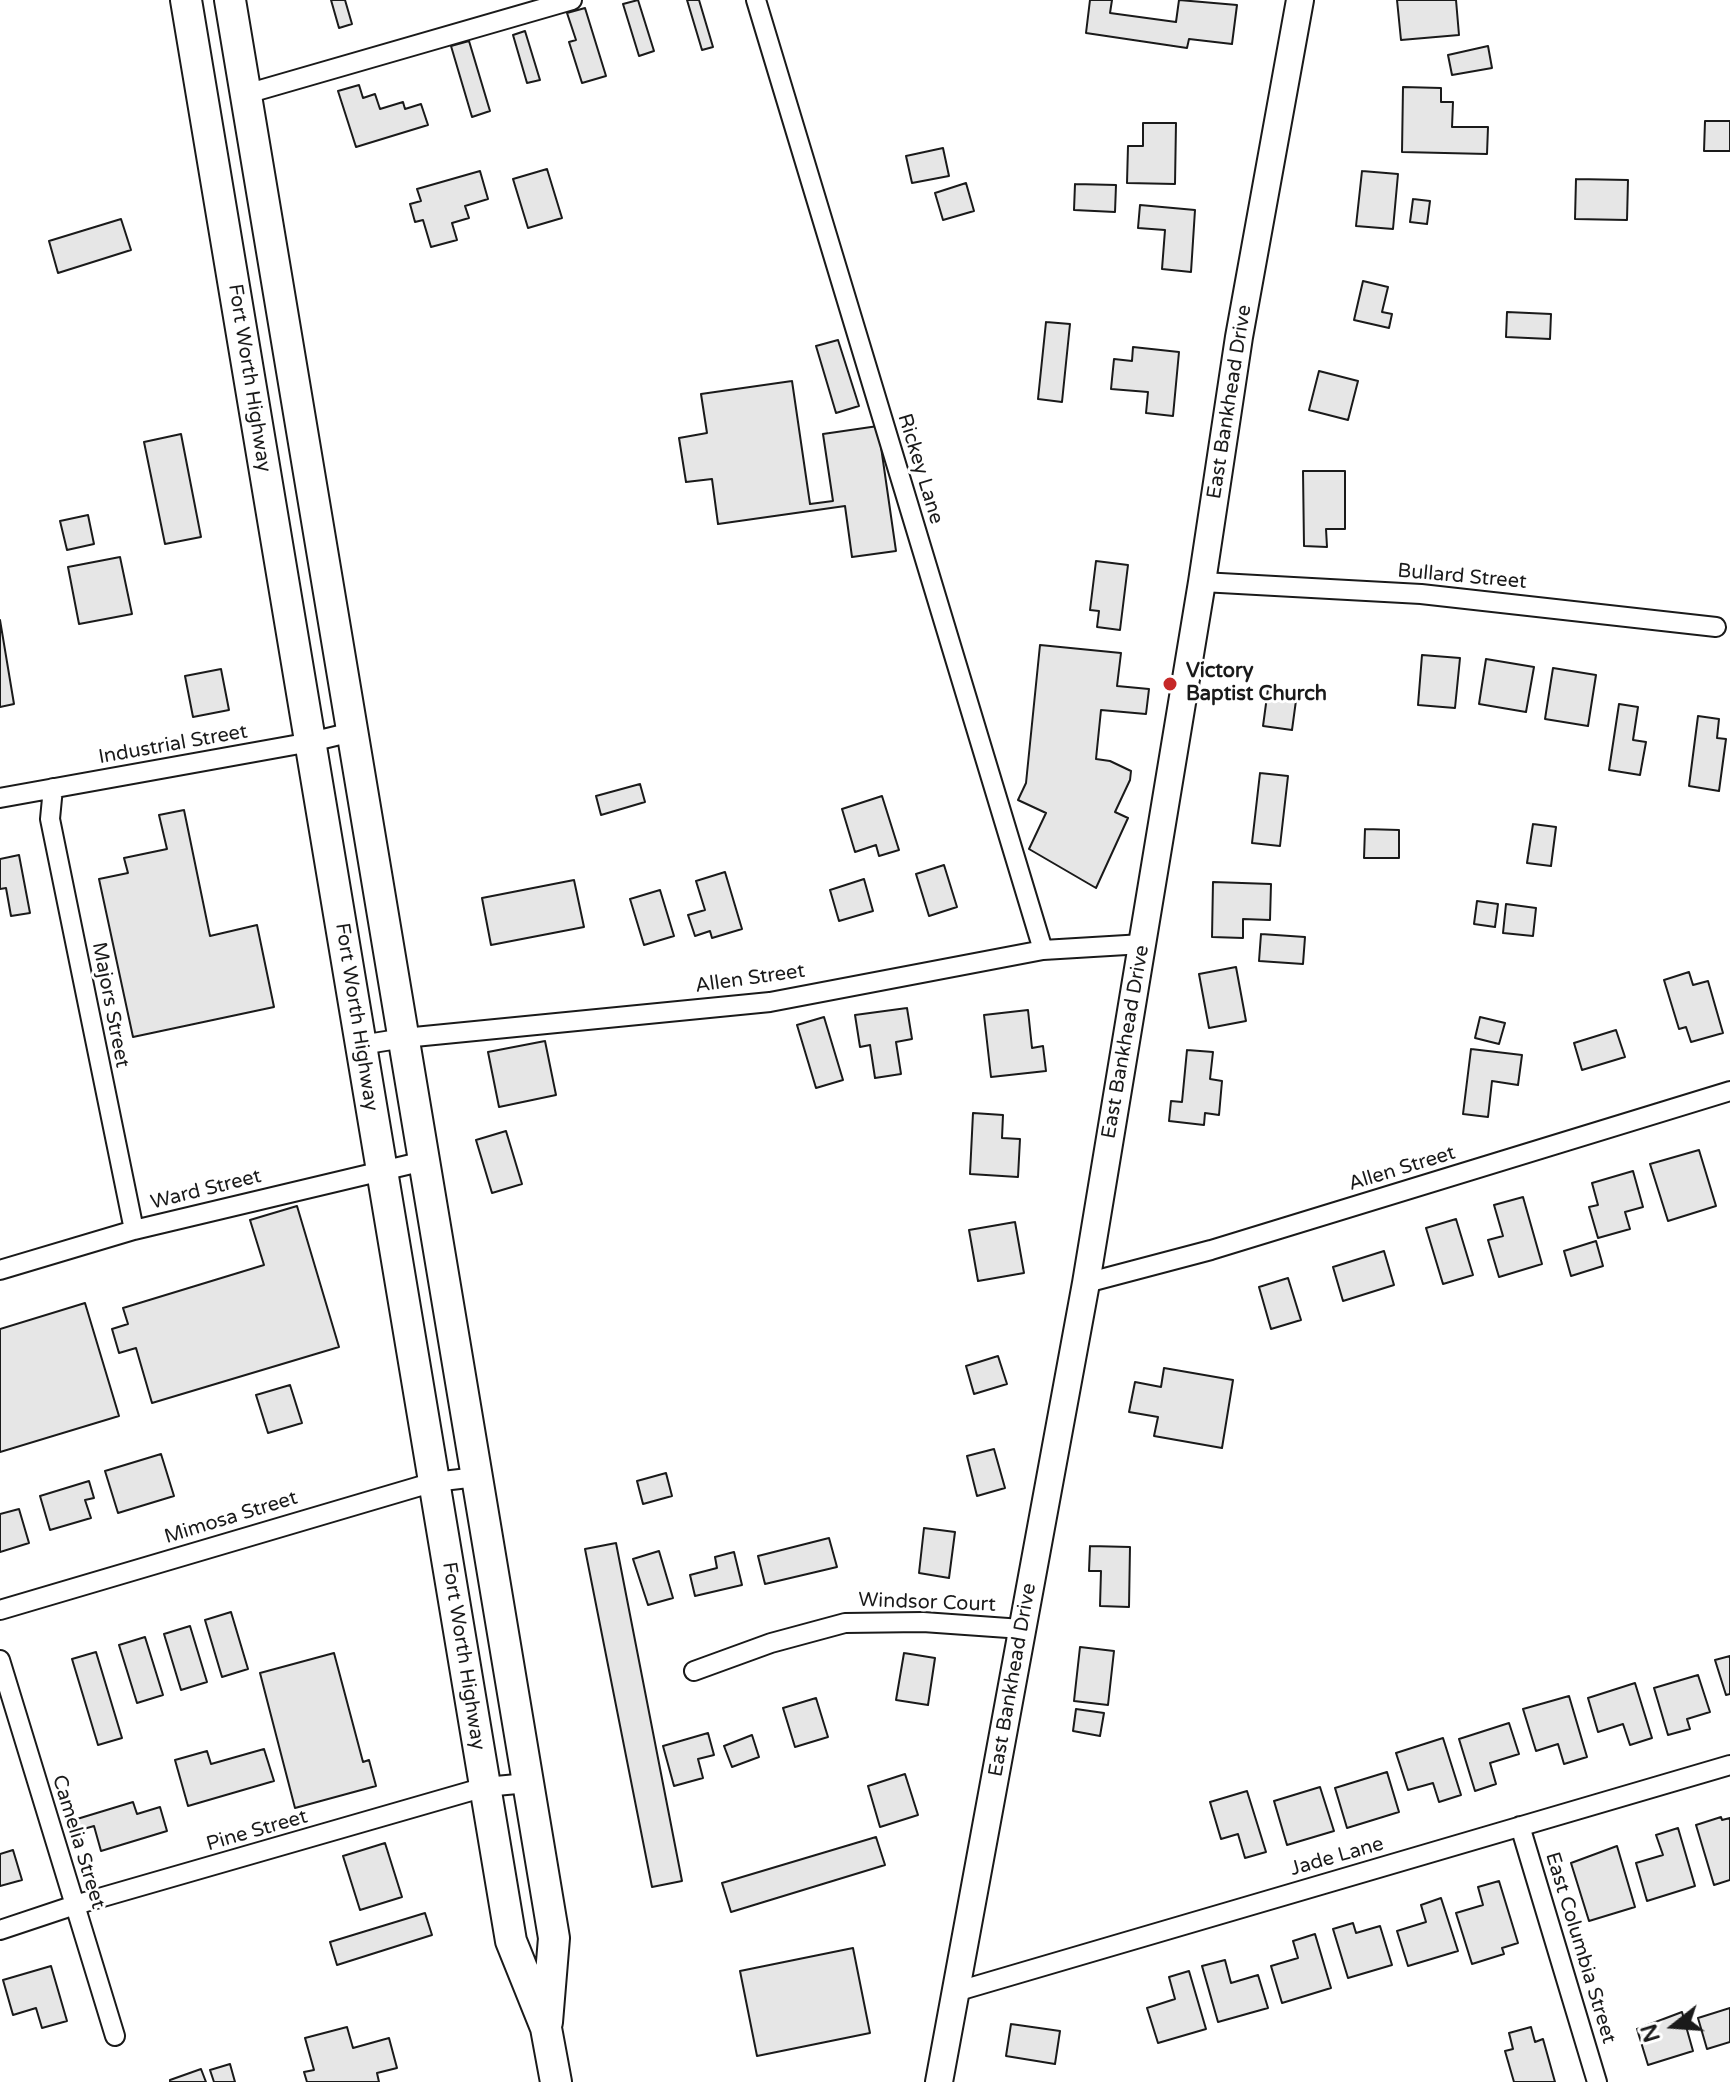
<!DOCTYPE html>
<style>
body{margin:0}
#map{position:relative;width:1730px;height:2082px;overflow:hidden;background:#fff;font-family:"Varela Round",sans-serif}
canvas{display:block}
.north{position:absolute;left:1634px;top:1986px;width:80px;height:80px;-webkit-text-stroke:6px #fff;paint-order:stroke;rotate:253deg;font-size:22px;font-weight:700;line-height:32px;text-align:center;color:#1a1a1a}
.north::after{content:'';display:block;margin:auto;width:28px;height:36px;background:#1a1a1a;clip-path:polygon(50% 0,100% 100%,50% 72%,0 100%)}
</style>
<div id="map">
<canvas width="1730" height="2082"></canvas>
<div class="north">N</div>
</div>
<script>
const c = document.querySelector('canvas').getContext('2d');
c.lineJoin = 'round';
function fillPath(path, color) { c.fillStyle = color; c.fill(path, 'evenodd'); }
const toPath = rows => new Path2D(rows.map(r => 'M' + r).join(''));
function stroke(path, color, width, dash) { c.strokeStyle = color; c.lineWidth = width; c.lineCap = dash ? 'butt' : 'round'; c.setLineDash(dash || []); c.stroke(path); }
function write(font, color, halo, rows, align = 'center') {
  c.font = font + ' "Varela Round",sans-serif'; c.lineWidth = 6; c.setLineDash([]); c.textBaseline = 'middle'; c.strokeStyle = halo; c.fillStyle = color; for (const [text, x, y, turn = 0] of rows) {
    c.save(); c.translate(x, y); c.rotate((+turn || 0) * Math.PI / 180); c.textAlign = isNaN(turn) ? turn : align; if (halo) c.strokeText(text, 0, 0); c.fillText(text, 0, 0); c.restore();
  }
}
const building = toPath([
 [331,0,345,0,352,24,339,28,331,0],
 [638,0,654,51,639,56,623,4,638,0],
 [687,0,699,0,713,47,702,50,687,0],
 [1090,0,1112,0,1110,13,1176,22,1179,0,1237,5,1232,44,1189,39,1187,48,1086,33,1090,0],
 [1397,0,1456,0,1459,35,1401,40,1397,0],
 [585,8,606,76,582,83,569,42,576,40,567,13,585,8],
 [525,31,540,80,527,83,513,35,525,31],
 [469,41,490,111,472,117,451,46,469,41],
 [1488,46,1492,68,1452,75,1448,55,1488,46],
 [359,85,363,98,375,94,380,109,403,102,405,109,421,104,428,125,356,147,338,91,359,85],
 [1403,87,1441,88,1441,102,1453,102,1452,127,1488,127,1487,154,1402,152,1403,87],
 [1705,121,1730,121,1730,151,1704,151,1705,121],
 [1143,123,1176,123,1175,184,1127,183,1128,146,1143,146,1143,123],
 [943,148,949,176,912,183,906,156,943,148],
 [547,169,562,218,528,228,513,179,547,169],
 [480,171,488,199,465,206,469,218,452,223,457,240,431,247,423,220,415,222,410,204,421,201,417,189,480,171],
 [1362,171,1398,174,1393,229,1356,226,1362,171],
 [1576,179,1628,180,1627,220,1575,219,1576,179],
 [966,183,974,211,943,220,935,193,966,183],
 [1075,184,1116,185,1115,212,1074,210,1075,184],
 [1413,199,1430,201,1427,224,1410,222,1413,199],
 [1140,205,1195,210,1191,272,1162,269,1165,230,1138,228,1140,205],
 [121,219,131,250,58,273,49,241,121,219],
 [1363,281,1388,287,1382,312,1392,314,1389,328,1354,320,1363,281],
 [1507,312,1551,314,1550,339,1506,337,1507,312],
 [1046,322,1070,324,1062,402,1038,399,1046,322],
 [838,340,859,406,836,413,816,346,838,340],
 [1133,347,1179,352,1173,416,1146,413,1148,392,1111,389,1114,359,1132,361,1133,347],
 [1319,371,1358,381,1348,420,1309,410,1319,371],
 [792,381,810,504,833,501,823,434,878,426,896,551,852,557,845,506,718,524,712,479,686,482,679,438,707,433,701,394,792,381],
 [181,434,201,537,165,544,144,442,181,434],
 [1303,471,1345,471,1345,529,1326,529,1327,547,1304,546,1303,471],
 [88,515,94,544,67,550,60,521,88,515],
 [120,557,132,614,79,624,68,567,120,557],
 [1096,561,1128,565,1120,630,1097,627,1099,611,1090,610,1096,561],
 [0,620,14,704,0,707,0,620],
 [1040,645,1121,653,1117,686,1149,689,1146,714,1101,710,1096,759,1110,761,1131,771,1130,780,1115,812,1128,818,1096,888,1029,849,1046,813,1018,800,1026,783,1040,645],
 [1422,655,1460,658,1455,708,1418,705,1422,655],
 [1486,659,1534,667,1526,712,1479,704,1486,659],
 [1553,668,1596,675,1588,726,1545,719,1553,668],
 [221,669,229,710,193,717,185,676,221,669],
 [1268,689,1297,693,1292,730,1263,726,1268,689],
 [1619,704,1638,707,1633,740,1646,742,1640,775,1609,770,1619,704],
 [1698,716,1719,719,1717,738,1726,739,1719,791,1689,786,1698,716],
 [1260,773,1288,776,1280,846,1252,843,1260,773],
 [640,784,645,802,601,815,596,796,640,784],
 [882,796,899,850,879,856,876,845,855,852,842,809,882,796],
 [184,810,210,936,257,925,274,1007,133,1037,99,879,128,873,124,858,167,849,159,815,184,810],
 [1533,824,1556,827,1551,866,1527,863,1533,824],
 [1365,829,1399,830,1399,858,1364,858,1365,829],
 [19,855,30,913,11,916,6,888,0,889,0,859,19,855],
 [944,865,957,907,929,916,916,874,944,865],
 [725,872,742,929,712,938,710,931,695,936,688,915,705,910,696,881,725,872],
 [864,879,873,911,839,921,830,890,864,879],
 [574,880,584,927,491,945,482,898,574,880],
 [1213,882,1271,884,1270,920,1243,919,1243,938,1212,937,1213,882],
 [660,890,674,936,644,945,630,899,660,890],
 [1477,901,1498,904,1495,927,1474,924,1477,901],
 [1506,904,1536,908,1533,936,1503,933,1506,904],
 [1261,934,1305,937,1303,964,1259,961,1261,934],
 [1236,967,1246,1021,1209,1028,1199,974,1236,967],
 [1689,972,1693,985,1708,981,1723,1033,1691,1042,1686,1027,1679,1029,1664,980,1689,972],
 [907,1008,912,1039,896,1042,901,1074,875,1078,870,1045,860,1047,855,1015,907,1008],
 [1028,1010,1032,1048,1043,1046,1046,1071,991,1077,984,1015,1028,1010],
 [824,1017,843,1080,816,1088,797,1025,824,1017],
 [1480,1017,1505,1023,1499,1044,1475,1038,1480,1017],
 [1616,1030,1625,1057,1582,1070,1574,1043,1616,1030],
 [545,1041,556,1095,499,1107,488,1052,545,1041],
 [1471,1049,1522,1055,1518,1085,1492,1081,1488,1117,1463,1114,1471,1049],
 [1187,1050,1213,1052,1210,1079,1222,1081,1219,1115,1205,1113,1204,1125,1169,1121,1171,1101,1182,1102,1187,1050],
 [973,1113,1003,1115,1002,1138,1020,1139,1018,1177,970,1174,973,1113],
 [506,1131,522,1184,492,1193,476,1140,506,1131],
 [1699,1150,1716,1206,1668,1221,1650,1164,1699,1150],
 [1633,1171,1643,1207,1625,1212,1630,1229,1598,1238,1589,1207,1598,1205,1592,1183,1633,1171],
 [1523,1197,1542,1264,1499,1277,1488,1240,1503,1236,1494,1205,1523,1197],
 [297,1206,339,1347,152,1403,136,1348,119,1353,112,1329,128,1324,123,1308,264,1265,250,1220,297,1206],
 [1456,1219,1473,1275,1443,1284,1426,1228,1456,1219],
 [1015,1222,1024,1273,978,1281,969,1230,1015,1222],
 [1596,1241,1603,1266,1571,1276,1564,1251,1596,1241],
 [1384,1251,1394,1285,1343,1301,1333,1267,1384,1251],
 [1288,1278,1301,1320,1271,1329,1259,1287,1288,1278],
 [85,1303,119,1416,0,1452,0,1329,85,1303],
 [998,1356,1007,1384,974,1394,966,1366,998,1356],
 [1164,1368,1233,1380,1222,1448,1154,1436,1158,1417,1129,1412,1135,1382,1161,1387,1164,1368],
 [290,1385,302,1423,268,1433,256,1395,290,1385],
 [994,1449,1005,1488,977,1496,967,1456,994,1449],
 [161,1454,174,1496,118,1513,105,1471,161,1454],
 [666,1473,672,1496,643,1504,637,1481,666,1473],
 [89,1481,94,1498,85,1500,91,1518,50,1530,40,1496,89,1481],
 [19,1509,29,1543,0,1552,0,1514,19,1509],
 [924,1528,955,1532,949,1578,919,1573,924,1528],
 [829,1538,837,1567,765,1584,758,1556,829,1538],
 [616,1543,682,1881,652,1887,585,1549,616,1543],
 [1090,1546,1130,1547,1129,1607,1100,1606,1101,1571,1089,1571,1090,1546],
 [659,1551,673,1598,648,1605,633,1559,659,1551],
 [734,1552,742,1585,695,1596,690,1575,717,1568,715,1557,734,1552],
 [231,1612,248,1669,222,1677,205,1620,231,1612],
 [190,1626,207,1682,181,1690,164,1634,190,1626],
 [145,1637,163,1695,137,1703,119,1645,145,1637],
 [1080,1647,1114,1651,1108,1705,1074,1701,1080,1647],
 [96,1652,122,1738,98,1745,72,1659,96,1652],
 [334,1653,363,1762,369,1760,376,1786,295,1808,260,1673,334,1653],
 [904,1653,935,1658,928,1705,896,1700,904,1653],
 [1730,1656,1730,1694,1726,1695,1715,1660,1730,1656],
 [1698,1675,1710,1712,1687,1719,1690,1729,1668,1735,1654,1688,1698,1675],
 [1635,1683,1652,1738,1630,1745,1623,1724,1598,1732,1588,1698,1635,1683],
 [1569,1696,1587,1757,1564,1764,1558,1744,1536,1751,1523,1709,1569,1696],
 [816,1698,828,1737,795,1747,783,1708,816,1698],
 [1076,1709,1104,1713,1100,1736,1073,1731,1076,1709],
 [1509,1723,1519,1754,1490,1763,1496,1784,1475,1791,1459,1739,1509,1723],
 [708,1733,714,1755,698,1759,703,1778,674,1786,663,1746,708,1733],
 [752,1735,759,1757,732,1767,724,1746,752,1735],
 [1443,1738,1461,1795,1439,1802,1433,1783,1408,1790,1396,1753,1443,1738],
 [264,1749,274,1781,188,1806,175,1760,207,1751,211,1764,264,1749],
 [1387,1772,1399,1812,1347,1828,1335,1788,1387,1772],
 [905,1774,918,1815,880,1827,868,1786,905,1774],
 [1320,1787,1334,1831,1287,1845,1274,1801,1320,1787],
 [1247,1791,1266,1852,1245,1858,1238,1834,1221,1839,1210,1802,1247,1791],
 [133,1802,137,1814,160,1807,167,1831,101,1851,94,1826,80,1830,77,1819,133,1802],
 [1721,1817,1722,1820,1730,1818,1730,1880,1714,1885,1696,1825,1721,1817],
 [1678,1828,1695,1886,1647,1901,1636,1863,1663,1855,1656,1835,1678,1828],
 [876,1837,885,1865,731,1912,722,1883,876,1837],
 [385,1843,402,1897,360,1910,343,1856,385,1843],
 [1617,1846,1635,1907,1589,1921,1571,1863,1617,1846],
 [13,1850,22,1880,0,1886,0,1854,13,1850],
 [1499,1881,1518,1943,1502,1948,1504,1954,1472,1964,1456,1913,1483,1905,1478,1887,1499,1881],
 [1441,1898,1458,1951,1408,1966,1397,1931,1426,1922,1421,1905,1441,1898],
 [425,1913,432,1935,337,1965,330,1942,425,1913],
 [1353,1923,1356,1933,1380,1926,1392,1965,1348,1978,1333,1929,1353,1923],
 [1315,1934,1331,1988,1282,2003,1271,1966,1298,1958,1293,1941,1315,1934],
 [853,1948,870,2033,757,2056,740,1971,853,1948],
 [1225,1960,1231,1983,1258,1975,1268,2008,1218,2022,1202,1966,1225,1960],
 [51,1966,67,2021,42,2028,36,2008,13,2015,3,1980,51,1966],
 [1189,1971,1206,2029,1158,2043,1147,2008,1175,1999,1169,1977,1189,1971],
 [1730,2008,1730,2042,1707,2049,1698,2018,1730,2008],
 [1682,2012,1693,2051,1648,2065,1637,2029,1682,2012],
 [1011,2024,1060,2031,1055,2064,1006,2056,1011,2024],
 [347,2027,353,2048,389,2038,397,2068,377,2073,379,2082,307,2082,304,2072,314,2070,305,2038,347,2027],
 [1531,2027,1535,2042,1543,2039,1555,2082,1514,2082,1505,2051,1513,2049,1509,2033,1531,2027],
 [230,2064,235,2082,214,2082,210,2070,230,2064],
 [201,2069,206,2082,170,2082,170,2080,201,2069]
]);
fillPath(building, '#e6e6e6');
stroke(building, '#1a1a1a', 2);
const street = toPath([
 [756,0,1043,950],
 [246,94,572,0],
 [1202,582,1421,594,1716,627],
 [53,788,50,819,134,1230],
 [0,798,311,742,352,732],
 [361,1045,404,1038,770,1002,1043,950,1143,944],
 [0,1270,134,1230,424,1161],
 [1086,1283,1211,1250,1730,1091],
 [0,1610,434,1482,477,1477],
 [0,1660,115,2036],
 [694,1671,771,1643,845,1623,923,1622,1022,1629],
 [1520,1826,1597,2082],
 [0,1930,75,1905,485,1787,528,1783],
 [955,1992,1730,1765]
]);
const secondary = toPath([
 [939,2082,1086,1283,1202,582,1239,337,1300,0]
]);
const primary = toPath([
 [186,0,511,1941,546,2028,556,2082],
 [230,0,554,1938,547,2022]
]);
stroke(street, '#1a1a1a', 22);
stroke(secondary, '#1a1a1a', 30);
stroke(primary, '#1a1a1a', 34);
stroke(street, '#fff', 18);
stroke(secondary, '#fff', 26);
stroke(primary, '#fff', 30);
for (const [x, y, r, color] of [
 [1170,684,8,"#c62828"]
]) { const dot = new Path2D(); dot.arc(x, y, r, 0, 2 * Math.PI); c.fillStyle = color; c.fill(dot); stroke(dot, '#fff', 3); }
write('20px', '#1a1a1a', '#fff', [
 ["Fort Worth Highway",249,378,81],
 ["East Bankhead Drive",1230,402,-81],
 ["Rickey Lane",920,469,73],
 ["Bullard Street",1462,577,5],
 ["Industrial Street",173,745,-10],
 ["Allen Street",750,979,-8],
 ["Majors Street",110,1005,79],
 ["Fort Worth Highway",356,1017,81],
 ["East Bankhead Drive",1126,1042,-80],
 ["Allen Street",1402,1169,-17],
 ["Ward Street",206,1190,-14],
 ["Mimosa Street",231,1518,-17],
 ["Windsor Court",927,1603,2],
 ["Fort Worth Highway",463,1656,81],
 ["East Bankhead Drive",1013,1680,-80],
 ["Pine Street",257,1831,-16],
 ["Camelia Street",78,1842,73],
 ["Jade Lane",1337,1857,-16],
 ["East Columbia Street",1580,1948,73]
]);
write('bold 20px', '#1a1a1a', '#fff', [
 ["Victory",1186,672],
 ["Baptist Church",1186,695]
], 'left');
</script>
